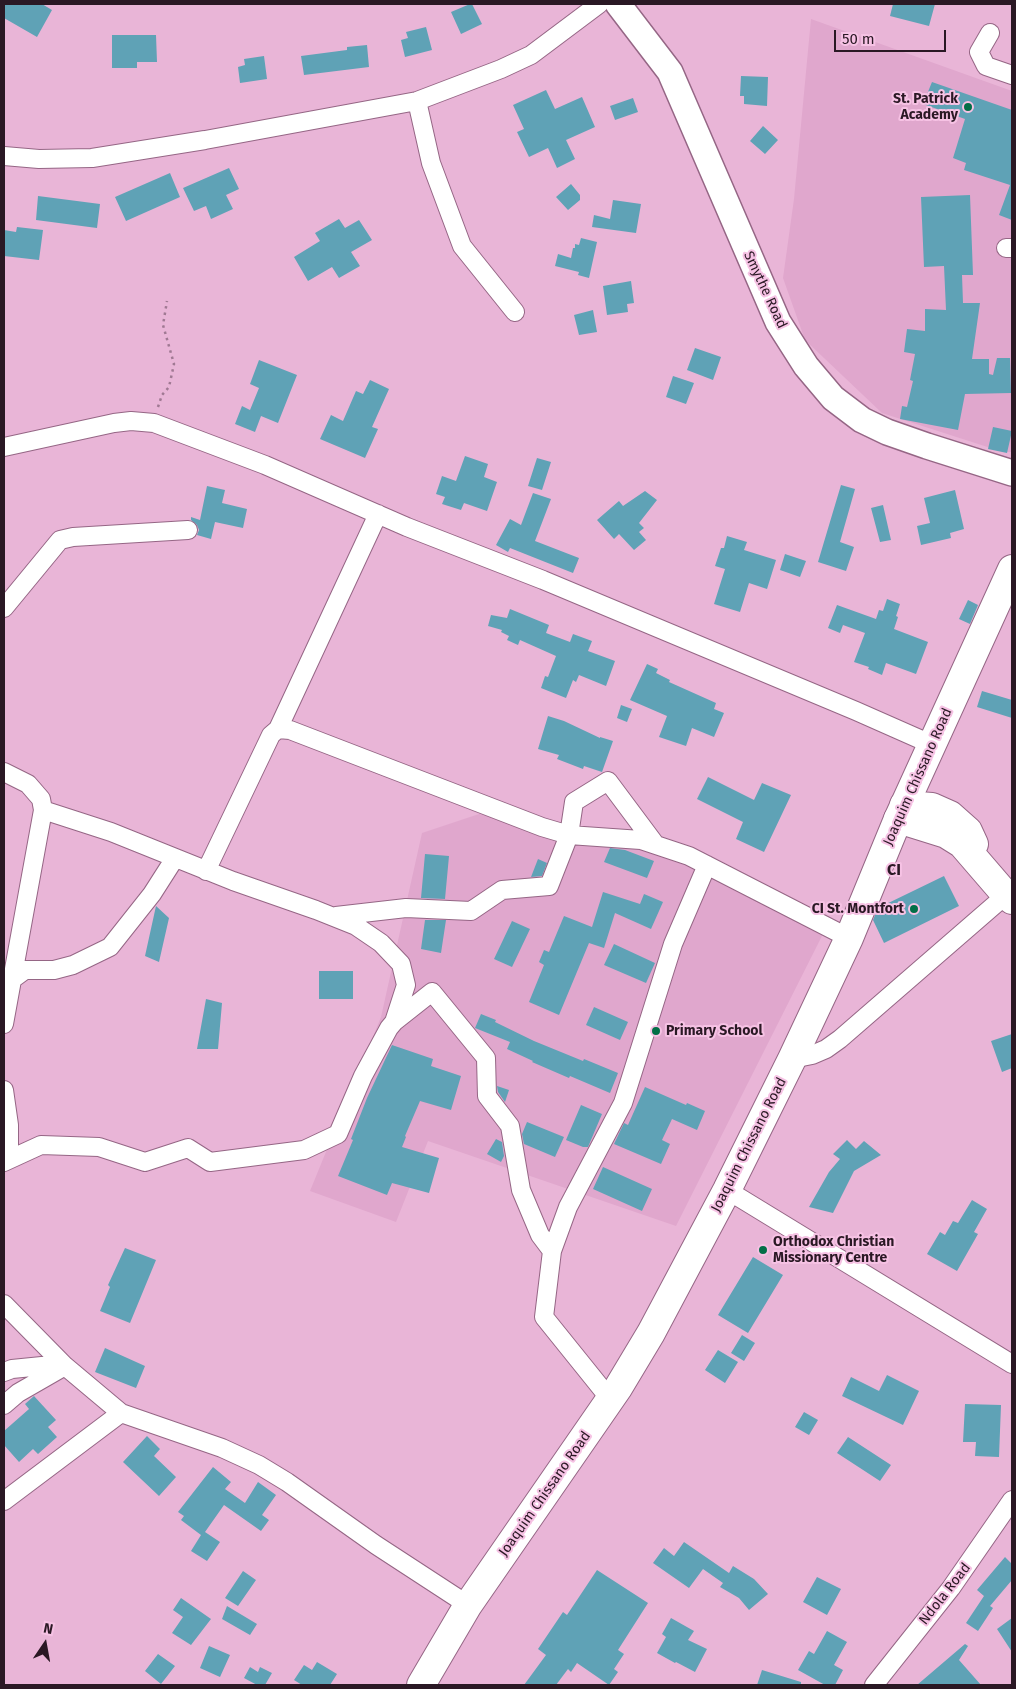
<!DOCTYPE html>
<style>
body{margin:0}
#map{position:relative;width:1016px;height:1689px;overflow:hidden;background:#e9b5d7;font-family:"Fira Sans",sans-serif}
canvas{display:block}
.frame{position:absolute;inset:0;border:5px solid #2a1824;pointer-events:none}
.north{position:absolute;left:20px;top:1619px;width:50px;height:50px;-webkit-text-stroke:4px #f6c2e4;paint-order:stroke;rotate:12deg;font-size:14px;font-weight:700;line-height:20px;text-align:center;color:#2a1824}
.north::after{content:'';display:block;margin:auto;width:18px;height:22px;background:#2a1824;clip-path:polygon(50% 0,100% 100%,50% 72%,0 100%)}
.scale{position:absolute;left:834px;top:30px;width:112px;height:22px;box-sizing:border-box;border:2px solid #2a1824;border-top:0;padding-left:6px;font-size:15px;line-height:18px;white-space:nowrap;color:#2a1824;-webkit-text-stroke:4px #f6c2e4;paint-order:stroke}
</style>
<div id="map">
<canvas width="1016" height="1689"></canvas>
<div class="frame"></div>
<div class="north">N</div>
<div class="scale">50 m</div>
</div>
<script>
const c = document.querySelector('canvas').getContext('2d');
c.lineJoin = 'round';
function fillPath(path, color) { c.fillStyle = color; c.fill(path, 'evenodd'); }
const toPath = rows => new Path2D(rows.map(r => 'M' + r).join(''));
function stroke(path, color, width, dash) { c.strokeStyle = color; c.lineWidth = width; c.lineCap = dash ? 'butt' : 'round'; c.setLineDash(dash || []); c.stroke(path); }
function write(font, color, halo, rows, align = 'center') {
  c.font = font + ' "Fira Sans",sans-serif'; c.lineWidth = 4; c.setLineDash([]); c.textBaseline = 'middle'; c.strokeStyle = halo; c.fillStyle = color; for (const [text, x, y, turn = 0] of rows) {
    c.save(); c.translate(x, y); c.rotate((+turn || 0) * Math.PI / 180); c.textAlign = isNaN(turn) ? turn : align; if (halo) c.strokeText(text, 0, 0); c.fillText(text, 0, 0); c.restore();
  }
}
fillPath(toPath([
 [811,19,1012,91,1012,452,1003,452,882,413,805,340,783,278,794,199],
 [479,814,679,848,831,918,676,1226,428,1141,396,1222,310,1191,381,1017,422,833]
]), '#e0a7cd');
fillPath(toPath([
 [4,4,42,4,52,10,37,37,4,18],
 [470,4,472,4,482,24,461,34,451,12],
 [893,4,935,4,929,26,890,16],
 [426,27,432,50,405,57,401,40,408,38,406,32],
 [112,35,156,35,157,62,137,62,137,68,112,68],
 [367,45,369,67,304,75,301,56,347,50,347,47],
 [264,56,267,79,240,83,238,67,245,65,244,59],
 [741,76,768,77,767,106,744,104,744,96,740,96],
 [932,82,1012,110,1012,220,999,215,1010,185,964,170,966,163,953,158,965,119,923,104],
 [546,90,555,109,582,97,595,127,566,140,575,159,557,168,548,148,529,157,517,132,524,129,513,105],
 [633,98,638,112,615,120,610,106],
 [763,126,778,140,765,154,750,141],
 [229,168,239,189,226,195,233,209,211,219,206,206,194,211,183,188],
 [170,173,180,197,126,221,115,197],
 [571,184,580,195,580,200,568,210,556,197],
 [970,195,973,275,962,275,963,303,980,303,972,359,989,359,989,374,993,375,997,358,1010,358,1011,393,965,394,958,430,900,419,902,406,907,407,913,381,910,380,915,354,904,352,907,329,925,331,925,309,946,310,944,266,924,267,921,197],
 [38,196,100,204,97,228,36,220],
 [613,200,641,204,636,233,592,227,594,215,610,219],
 [339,219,345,228,359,220,372,240,351,252,360,266,339,278,332,267,308,281,294,257,320,241,315,233],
 [17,227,43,230,39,260,4,256,4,230,16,232],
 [581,238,597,242,589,278,578,275,579,272,555,266,558,254,571,258,573,248,575,248,575,244,579,245],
 [631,281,634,303,627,304,628,312,607,315,603,286],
 [593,310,597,332,579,335,574,315],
 [695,348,721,357,713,380,687,370],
 [259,360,297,375,278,423,261,416,255,432,235,424,242,406,250,410,259,388,250,384],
 [673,376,694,383,686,404,666,397],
 [370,380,389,389,372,427,378,429,365,458,320,439,331,415,343,421,356,391,363,394],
 [993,427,1012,431,1007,453,988,449],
 [465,456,488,464,484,477,497,482,487,511,464,503,461,510,442,504,445,497,436,494,442,476,456,481],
 [537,458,551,462,542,490,528,486],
 [841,485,855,489,840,542,854,547,846,571,818,562],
 [207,486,225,490,222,503,247,509,243,528,215,522,211,539,197,535,199,530,197,525,191,520,191,517,200,520],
 [955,490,964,529,950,533,951,538,921,545,917,526,930,523,924,498],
 [645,491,657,500,639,523,644,528,639,532,646,540,634,550,619,534,614,539,597,520,619,501,623,506],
 [533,493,551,499,535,541,579,558,573,573,510,548,508,552,496,545,510,519,521,525],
 [883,505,891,540,880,542,871,508],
 [727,536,747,542,744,550,776,560,767,589,749,583,740,612,714,604,725,569,715,566,721,548,724,548],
 [785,554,806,561,800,577,780,570],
 [887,599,900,604,896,616,898,617,894,629,928,642,916,674,886,663,882,675,868,669,869,667,854,662,865,633,843,625,840,633,828,628,837,605,876,619,879,610,883,611],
 [968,600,978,605,970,624,959,619],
 [510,609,549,625,546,633,570,642,573,634,592,641,588,651,615,661,606,686,579,675,576,682,573,680,566,698,541,688,545,676,548,677,556,656,520,640,518,645,507,640,509,636,501,632,502,630,488,626,491,615,507,618],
 [647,664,658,669,656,673,670,680,669,682,716,703,714,709,724,713,714,737,692,728,686,746,659,737,667,716,630,700],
 [982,691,1012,700,1012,718,977,707],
 [621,705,632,709,627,722,617,718],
 [548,716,564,721,600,738,600,737,613,741,602,772,584,766,583,769,557,759,559,755,538,749],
 [708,777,754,800,762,783,791,795,764,852,736,839,743,822,697,799],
 [610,848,625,850,654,861,647,878,604,862],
 [425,854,449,856,445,899,421,898],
 [538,859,547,863,542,876,531,877],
 [944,876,959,906,884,943,873,920,878,908],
 [603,892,640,904,644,894,663,902,651,929,615,913,604,948,589,943,559,1015,529,1002,544,965,539,962,544,950,549,952,564,916,592,927],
 [156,906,169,918,159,962,145,956],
 [425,920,446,920,441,953,421,949],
 [512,921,530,929,512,967,494,959],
 [614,944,655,963,646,983,604,965],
 [319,971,353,971,353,999,319,999],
 [206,999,222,1003,218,1049,197,1049],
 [594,1007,628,1022,620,1040,586,1025],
 [481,1014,496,1020,495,1022,534,1041,583,1061,584,1059,618,1073,610,1093,570,1076,569,1078,532,1062,533,1061,507,1049,510,1042,475,1028],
 [1012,1034,1012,1068,1002,1072,991,1041],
 [392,1045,433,1059,431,1066,461,1076,451,1110,420,1101,405,1136,406,1137,402,1147,439,1158,429,1193,392,1183,387,1195,338,1176,353,1140,351,1139,367,1098],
 [497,1086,509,1090,505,1102,498,1092],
 [645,1087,686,1105,687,1103,705,1111,697,1130,672,1119,662,1140,670,1144,661,1164,614,1144,624,1123,628,1125],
 [581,1105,602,1114,588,1147,583,1147,566,1140],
 [527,1122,564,1137,555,1157,524,1144,522,1134],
 [496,1139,502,1142,504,1156,501,1162,487,1154],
 [847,1140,856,1149,864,1141,881,1155,854,1171,833,1213,809,1207,829,1172,840,1159,833,1154],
 [603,1167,652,1189,642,1211,593,1189],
 [972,1200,987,1209,974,1232,978,1234,957,1271,927,1254,940,1232,945,1235,953,1221,958,1223],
 [125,1248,156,1260,130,1323,100,1311,110,1287,108,1285],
 [753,1257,783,1275,748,1333,718,1315],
 [742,1335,755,1343,744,1361,731,1353],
 [105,1348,145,1366,136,1388,95,1372],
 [718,1350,738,1362,725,1383,705,1370],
 [887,1375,919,1391,903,1425,842,1396,851,1377,879,1391],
 [34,1396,56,1420,48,1427,57,1437,38,1454,33,1449,19,1462,4,1445,4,1431,29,1409,25,1404],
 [965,1404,1001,1405,999,1457,975,1456,976,1442,963,1442],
 [804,1412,818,1420,809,1435,795,1427],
 [147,1436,160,1449,154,1456,176,1477,159,1496,123,1462],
 [848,1437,891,1465,880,1481,837,1453],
 [213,1467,231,1482,225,1489,245,1503,258,1482,276,1495,262,1515,269,1520,261,1531,224,1505,205,1532,220,1542,207,1561,191,1551,201,1535,181,1520,184,1516,178,1512],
 [684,1542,729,1573,733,1566,754,1579,768,1594,749,1610,739,1598,720,1587,723,1583,703,1569,689,1588,653,1563,664,1548,674,1556],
 [1005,1557,1012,1564,1012,1580,990,1606,993,1608,978,1631,966,1623,984,1596,977,1590],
 [597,1570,648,1603,618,1650,624,1654,614,1669,618,1672,609,1685,577,1663,571,1672,568,1669,556,1685,524,1685,546,1655,538,1649,563,1612,567,1615],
 [243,1571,256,1580,238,1606,225,1598],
 [817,1577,841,1589,827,1615,803,1602],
 [181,1598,211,1619,191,1645,172,1633,183,1617,173,1610],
 [227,1606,257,1624,250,1635,222,1619],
 [671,1618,694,1631,688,1640,707,1649,695,1672,676,1662,675,1663,657,1653,666,1637,662,1634],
 [1012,1618,1012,1652,997,1629],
 [827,1631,847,1642,834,1665,843,1670,835,1685,825,1685,798,1670,809,1651,814,1654],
 [965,1644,968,1646,959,1660,981,1685,917,1685],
 [209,1646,230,1655,220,1677,200,1668],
 [158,1654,175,1666,161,1684,145,1671],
 [317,1662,337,1674,330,1685,302,1685,294,1680,304,1665,312,1670],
 [250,1667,258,1672,260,1667,272,1673,265,1685,257,1685,244,1678],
 [762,1670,801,1682,801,1685,757,1685]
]), '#5fa2b6');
const street = toPath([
 [990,33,979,52,986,66,1012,75],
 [417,101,431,163,462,246,515,312],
 [4,156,39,159,92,158,205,140,417,101,501,69,531,55,599,4],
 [1006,248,1012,248],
 [4,447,114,423,131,421,154,423,265,465,407,527,543,580,856,711,933,745],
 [4,608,60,540,73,537,188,530],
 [278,729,378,514],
 [4,772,28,784,41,799,43,810],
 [206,871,271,735,278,729,290,730,542,827,569,835,641,840,689,856,849,938],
 [336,916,406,908,471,911,502,890,549,886,569,835,574,802,608,781,655,844],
 [10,981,25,970,54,970,73,965,110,947,152,894,175,858],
 [4,1024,43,810,111,832,233,881,316,910,356,926,381,943,401,964,406,985,394,1022],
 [792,1059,812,1055,826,1049,840,1039,1006,895],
 [4,1090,9,1125,9,1149,4,1160],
 [4,1162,41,1145,99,1147,145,1162,188,1148,210,1162,304,1150,338,1134,363,1076,389,1028,394,1022,432,992,486,1058,487,1096,510,1126,521,1190,540,1235,552,1251,544,1317,610,1399],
 [727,1190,1012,1364],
 [552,1251,568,1207,623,1103,673,944,707,865],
 [4,1304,65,1366,121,1413,222,1448,259,1465,287,1482,376,1545,468,1605],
 [4,1372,12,1369,42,1366,65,1366,18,1393,4,1405],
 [4,1501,121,1413],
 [874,1685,951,1588,1012,1500]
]);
const secondary = toPath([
 [618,4,670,72,778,322,806,366,833,398,862,420,887,432,927,446,1012,473]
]);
const primary = toPath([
 [904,805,932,807,950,815,968,831,974,844],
 [898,819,946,834,962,844,1006,895,1012,900]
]);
const highway = toPath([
 [421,1685,468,1605,618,1388,651,1333,727,1190,792,1059,849,938,898,819,1012,569]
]);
stroke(street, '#956685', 20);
stroke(secondary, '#956685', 28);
stroke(primary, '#956685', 30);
stroke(highway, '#956685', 30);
stroke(toPath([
 [158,407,162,395,169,387,174,364,163,325,167,301]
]), '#a07993', 2.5, [2.5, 4]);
stroke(street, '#fff', 18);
stroke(secondary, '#fff', 25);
stroke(primary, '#fff', 28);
stroke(highway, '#fff', 28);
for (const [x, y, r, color] of [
 [968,107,5,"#026f47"],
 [914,909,5,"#026f47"],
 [656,1031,5,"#026f47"],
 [763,1250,5,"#026f47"]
]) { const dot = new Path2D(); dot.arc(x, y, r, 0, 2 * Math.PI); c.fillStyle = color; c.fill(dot); stroke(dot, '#f6c2e4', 2); }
write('bold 14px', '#2a1824', '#f6c2e4', [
 ["St. Patrick",958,99],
 ["Academy",958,115],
 ["CI St. Montfort",904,909],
 ["Primary School",666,1031,"left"],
 ["Orthodox Christian",773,1242,"left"],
 ["Missionary Centre",773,1258,"left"]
], 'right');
write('14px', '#2a1824', '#f6c2e4', [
 ["Smythe Road",765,290,65],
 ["Joaquim Chissano Road",918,777,-66],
 ["Joaquim Chissano Road",749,1145,-63],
 ["Joaquim Chissano Road",545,1494,-55],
 ["Ndola Road",945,1594,-52]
]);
write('bold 16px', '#2a1824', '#f6c2e4', [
 ["CI",894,871]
]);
</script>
